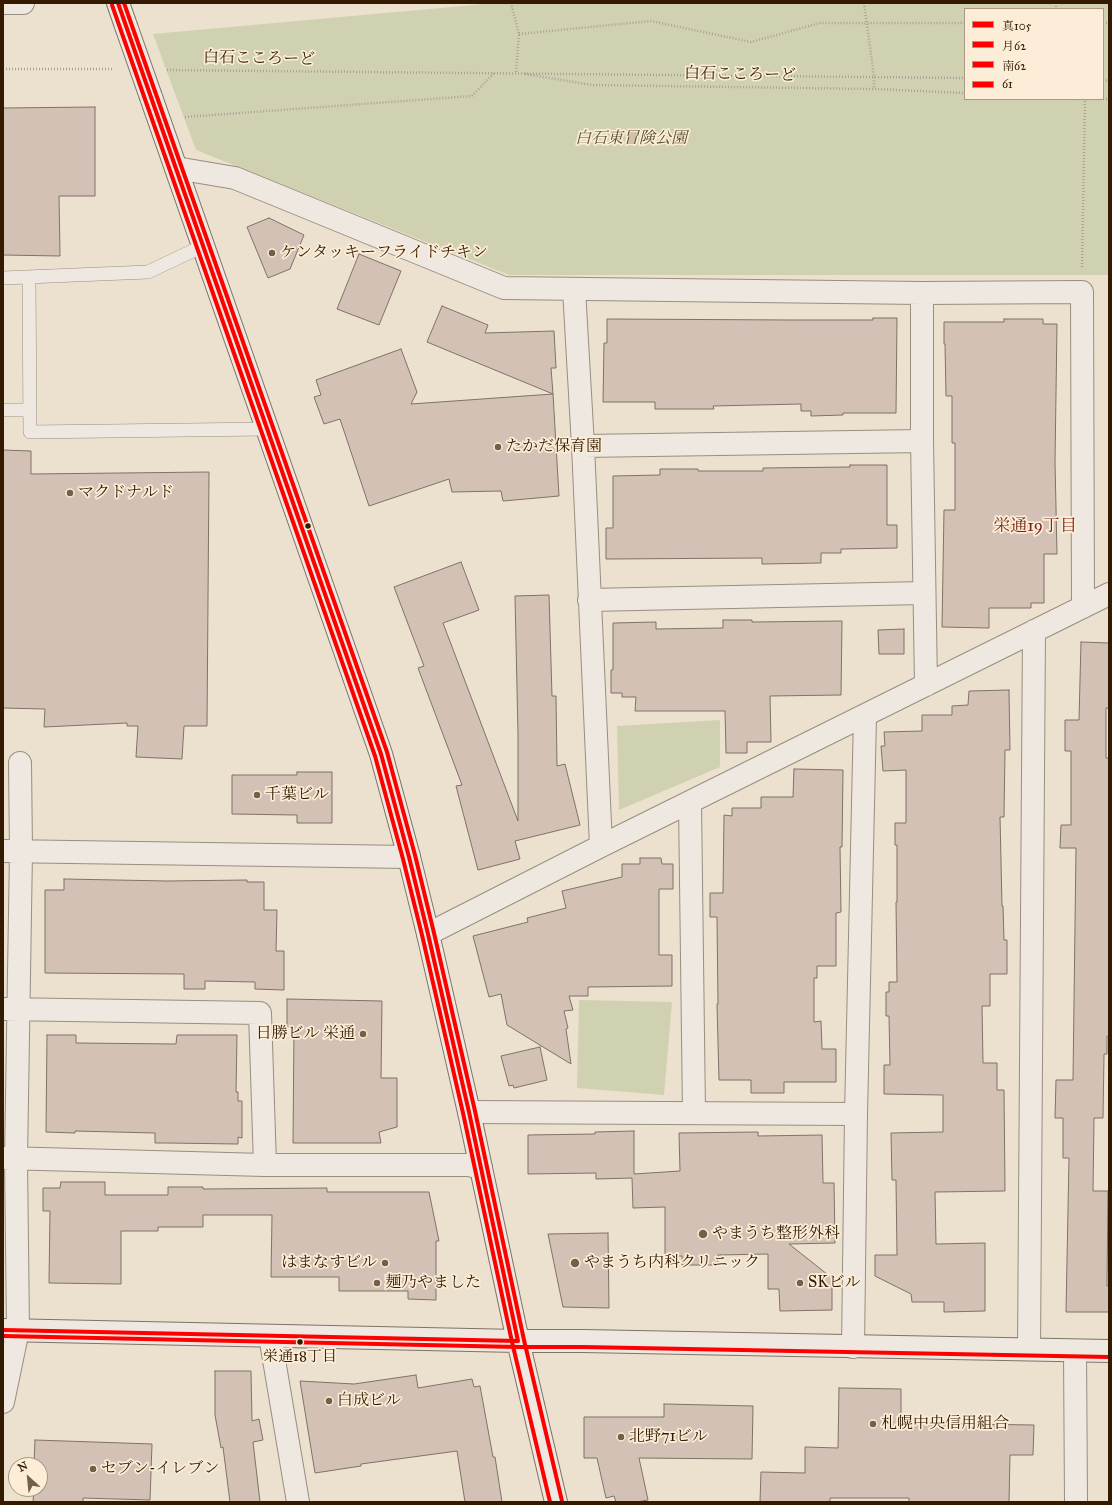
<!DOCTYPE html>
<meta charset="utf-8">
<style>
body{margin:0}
#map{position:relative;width:1112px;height:1505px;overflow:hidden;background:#ece0ce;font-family:"IM FELL Great Primer","Noto Serif JP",serif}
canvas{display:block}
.frame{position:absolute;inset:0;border:4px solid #331a00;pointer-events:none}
.legend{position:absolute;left:964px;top:8px;width:140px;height:92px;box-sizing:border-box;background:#fbedd7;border:1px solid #ab9981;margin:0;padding:5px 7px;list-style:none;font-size:12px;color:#331a00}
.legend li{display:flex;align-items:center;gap:8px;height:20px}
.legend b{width:20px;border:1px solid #ab9981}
.north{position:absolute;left:8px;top:1457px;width:40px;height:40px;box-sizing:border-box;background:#fbedd7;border:1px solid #ab9981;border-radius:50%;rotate:333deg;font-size:11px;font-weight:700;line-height:16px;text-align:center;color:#331a00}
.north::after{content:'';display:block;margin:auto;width:14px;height:18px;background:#745f48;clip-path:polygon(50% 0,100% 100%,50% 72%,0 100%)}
</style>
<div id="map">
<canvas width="1112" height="1505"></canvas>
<div class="frame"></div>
<ul class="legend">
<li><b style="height:5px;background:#f00"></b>真105</li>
<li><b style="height:5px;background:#f00"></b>月62</li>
<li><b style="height:5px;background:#f00"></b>南62</li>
<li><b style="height:5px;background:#f00"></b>61</li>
</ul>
<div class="north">N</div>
</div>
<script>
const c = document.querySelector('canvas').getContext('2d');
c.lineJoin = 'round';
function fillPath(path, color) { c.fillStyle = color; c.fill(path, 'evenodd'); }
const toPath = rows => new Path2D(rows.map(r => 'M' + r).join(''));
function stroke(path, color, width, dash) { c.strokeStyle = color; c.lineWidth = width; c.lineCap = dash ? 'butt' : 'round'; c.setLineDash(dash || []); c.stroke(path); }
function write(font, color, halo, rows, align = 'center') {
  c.font = font + ' "IM FELL Great Primer","Noto Serif JP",serif'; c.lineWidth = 3.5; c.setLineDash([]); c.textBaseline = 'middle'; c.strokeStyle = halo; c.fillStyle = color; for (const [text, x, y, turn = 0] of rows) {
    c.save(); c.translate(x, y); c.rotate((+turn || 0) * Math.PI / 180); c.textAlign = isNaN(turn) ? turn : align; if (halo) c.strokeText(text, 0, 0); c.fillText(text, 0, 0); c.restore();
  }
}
fillPath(toPath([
 [496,3,1109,3,1109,275,509,275,196,150,153,34],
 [965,9,1103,9,1103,99,965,99],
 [720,720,720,767,619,810,617,726],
 [579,1000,672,1002,664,1095,577,1088]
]), '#d0d1b0');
const building = toPath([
 [95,107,95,196,59,196,60,256,3,255,3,108,95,107],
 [269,218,304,235,290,269,268,278,247,227,269,218],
 [359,254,401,271,379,325,337,309,359,254],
 [442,306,488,325,485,333,554,331,556,368,551,368,553,394,427,342,442,306],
 [873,318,897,318,896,413,843,413,843,415,811,416,811,411,801,411,801,404,713,406,714,409,655,409,655,402,603,402,604,343,607,343,607,319,792,320,873,320,873,318],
 [1004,319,1043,319,1043,324,1057,324,1055,462,1057,554,1044,554,1044,603,1031,603,1031,608,989,608,989,628,942,627,944,510,955,510,955,443,952,443,952,396,946,396,945,344,944,344,944,322,1004,322,1004,319],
 [401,349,417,392,411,404,553,394,559,496,503,501,501,491,452,492,449,479,369,506,340,419,324,424,314,397,321,395,316,380,401,349],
 [3,450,31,451,31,474,209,472,207,726,184,726,182,759,136,757,138,726,127,726,127,723,44,727,45,709,3,708,3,450],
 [850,465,887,465,887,525,897,525,897,548,841,549,841,553,821,553,821,563,762,564,762,558,606,559,606,528,613,528,613,476,660,475,660,469,698,469,698,471,763,471,763,468,850,467,850,465],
 [461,562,479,610,443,623,518,821,518,734,515,596,549,595,552,696,556,696,557,766,565,764,580,825,515,841,520,859,478,870,456,786,462,785,418,668,424,666,394,587,461,562],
 [723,620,752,620,752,622,842,621,841,695,770,696,771,742,747,742,747,753,726,753,725,711,635,711,636,697,622,697,622,693,611,693,611,670,613,670,613,623,656,622,656,629,723,628,723,620],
 [904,629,904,654,879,654,878,630,904,629],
 [1081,642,1109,643,1109,708,1106,708,1106,758,1109,758,1109,1036,1107,1036,1107,1054,1104,1054,1103,1118,1094,1118,1093,1191,1108,1191,1107,1286,1109,1286,1109,1312,1066,1312,1069,1158,1063,1158,1063,1118,1055,1118,1056,1080,1073,1080,1076,848,1060,848,1061,825,1071,825,1071,751,1065,751,1065,720,1079,720,1081,642],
 [1009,690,1010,750,1005,750,1004,817,1000,817,1002,906,1003,906,1004,940,1007,940,1007,974,990,974,990,1006,982,1006,983,1063,997,1063,997,1090,1004,1090,1005,1191,935,1192,936,1244,985,1243,985,1311,944,1312,944,1302,912,1302,911,1294,875,1276,875,1255,897,1255,896,1180,892,1180,891,1133,943,1132,943,1095,884,1094,884,1065,890,1065,889,1016,886,1016,886,992,889,992,889,982,897,982,896,902,897,902,897,845,895,845,895,823,906,823,906,770,883,771,881,746,885,746,884,732,922,731,922,715,952,715,952,706,968,705,969,691,1009,690],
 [794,769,843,770,842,847,840,847,841,912,836,913,836,966,817,966,817,978,814,978,814,1022,821,1021,822,1049,836,1049,836,1082,784,1082,784,1093,751,1093,751,1080,719,1080,717,1004,718,1004,717,917,710,917,710,893,723,893,724,815,732,816,732,808,761,808,761,797,793,797,794,769],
 [297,772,332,772,332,823,297,823,297,815,232,814,232,775,297,775,297,772],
 [640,858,661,858,662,864,673,864,673,889,659,889,659,955,672,955,672,986,588,987,588,996,569,996,573,1010,564,1011,568,1028,566,1029,571,1064,507,1025,501,994,489,997,473,936,528,922,527,918,566,908,562,891,622,877,622,864,640,864,640,858],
 [64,879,167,881,247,880,247,882,264,882,264,910,277,910,276,951,284,951,284,990,255,989,255,982,205,981,205,989,184,989,184,974,45,973,45,890,64,890,64,879],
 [287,999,382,1001,381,1078,397,1078,397,1127,379,1132,381,1143,293,1143,294,1027,287,1027,287,999],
 [47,1035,76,1035,76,1043,176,1044,177,1035,237,1035,236,1092,238,1092,238,1101,242,1101,242,1138,238,1137,238,1144,167,1143,155,1143,155,1133,75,1131,75,1133,46,1132,47,1035],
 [540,1047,547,1080,514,1088,513,1085,509,1086,501,1056,540,1047],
 [634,1131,634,1174,680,1171,679,1133,758,1132,758,1136,822,1135,823,1183,834,1183,835,1243,789,1244,832,1278,832,1310,780,1311,779,1289,768,1289,768,1254,718,1255,718,1265,682,1265,682,1256,665,1256,665,1207,633,1208,632,1178,596,1179,596,1173,528,1174,528,1135,595,1134,595,1132,634,1131],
 [61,1182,105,1182,105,1195,168,1195,168,1187,203,1187,203,1189,327,1188,327,1192,429,1192,439,1241,436,1241,436,1300,408,1299,408,1291,339,1291,339,1277,271,1277,272,1215,203,1215,203,1227,158,1227,158,1231,121,1231,121,1284,49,1283,50,1211,43,1211,43,1188,60,1188,61,1182],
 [608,1233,609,1308,563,1307,548,1234,608,1233],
 [215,1371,251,1371,252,1421,259,1419,263,1440,253,1442,260,1502,230,1502,223,1447,221,1448,215,1415,215,1371],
 [416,1375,418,1388,472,1379,474,1387,480,1386,493,1457,495,1457,502,1502,465,1502,457,1451,361,1464,361,1466,315,1473,300,1381,354,1384,416,1375],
 [839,1388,901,1389,901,1423,1034,1425,1033,1455,1010,1455,1009,1502,909,1502,909,1498,830,1498,830,1502,760,1502,761,1472,805,1473,805,1447,838,1448,839,1388],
 [664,1404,753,1406,752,1459,639,1458,648,1500,637,1502,616,1502,614,1496,606,1498,597,1458,584,1458,584,1417,664,1417,664,1404],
 [35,1440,152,1444,150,1500,83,1498,83,1502,33,1502,34,1489,40,1489,40,1465,34,1465,35,1440]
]);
fillPath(building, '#d4c1b6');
stroke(building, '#7d7366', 1);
const lane = toPath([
 [29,277,30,432,266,429],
 [3,278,148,272,203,246],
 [3,410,30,410]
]);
const street = toPath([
 [3,3,23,3],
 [176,168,235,178,504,288,922,293,1082,292,1083,607],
 [574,289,583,446,601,846],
 [922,293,922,441,926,685],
 [583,446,922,441],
 [589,600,924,593],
 [690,803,694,1113],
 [3,851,409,857],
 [428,934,601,846,1109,594],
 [4,1009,260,1013,265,1165],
 [469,1112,856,1114],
 [3,1158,265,1165,469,1165,481,1168],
 [270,1336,298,1502],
 [853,1347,856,1114,865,716],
 [1029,1349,1034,631],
 [1075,1351,1076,1502],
 [3,1402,18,1330,16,1159,21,851,20,763]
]);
const secondary = toPath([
 [118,3,126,26],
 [151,97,381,754,409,857,428,934,469,1112,518,1341,556,1502],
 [3,1330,518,1341,583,1341,1109,1351]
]);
stroke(lane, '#988e80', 14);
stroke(street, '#988e80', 24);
stroke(secondary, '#7d7366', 24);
stroke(toPath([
 [511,3,519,34,516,73],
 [864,3,874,76,874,89],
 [1056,3,1056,9],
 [1103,23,1109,23],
 [519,34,651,21,751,42,820,23,965,23],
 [3,69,114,69],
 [167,70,965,78],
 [525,74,592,85,874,89,965,93],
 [1103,81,1109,80],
 [1072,99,1102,99],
 [1103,99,1109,99],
 [185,117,472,96,494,73],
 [1082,267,1085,99]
]), '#a9a298', 2.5, [1, 2]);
stroke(lane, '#efe8e0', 13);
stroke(street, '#efe8e0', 22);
stroke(secondary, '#efe8e0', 22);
const secondaryBridge = toPath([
 [126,26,151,97]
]);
stroke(secondaryBridge, '#7d7366', 24, []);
stroke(secondaryBridge, '#efe8e0', 22);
stroke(toPath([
 [118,3,381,754,409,857,428,934,469,1112,518,1341],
 [3,1330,518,1341]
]), '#f00', 4);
stroke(toPath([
 [112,5,375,756,403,859,422,935,463,1113,512,1342,550,1502]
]), '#f00', 4);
stroke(toPath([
 [124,3,387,752,415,855,434,933,475,1111,524,1340,562,1501]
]), '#f00', 4);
stroke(toPath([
 [3,1336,518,1347,583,1347,1109,1357]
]), '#f00', 4);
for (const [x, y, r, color] of [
 [272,253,4,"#745f48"],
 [498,447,4,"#745f48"],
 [70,493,4,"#745f48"],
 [308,526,3.5,"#331a00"],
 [257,795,4,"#745f48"],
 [363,1034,4,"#745f48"],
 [703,1234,5,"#745f48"],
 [385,1263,4,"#745f48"],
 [575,1263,5,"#745f48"],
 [377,1283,4,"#745f48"],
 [800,1283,4,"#745f48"],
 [300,1342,3.5,"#331a00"],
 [329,1401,4,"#745f48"],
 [873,1424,4,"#745f48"],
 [621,1437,4,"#745f48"],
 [93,1469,4,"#745f48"]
]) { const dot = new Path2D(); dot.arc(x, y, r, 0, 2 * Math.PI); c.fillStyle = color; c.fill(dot); stroke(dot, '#fbedd7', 1.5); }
write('15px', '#331a00', '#fbedd7', [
 ["栄通18丁目",300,1357]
]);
write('16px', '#331a00', '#fbedd7', [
 ["白石こころーど",259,59,1],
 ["白石こころーど",740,75,1]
]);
write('italic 16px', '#5b4d2d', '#fbedd7', [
 ["白石東冒険公園",631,139]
]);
write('16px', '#331a00', '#fbedd7', [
 ["ケンタッキーフライドチキン",280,253],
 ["たかだ保育園",506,447],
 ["マクドナルド",78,493],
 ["千葉ビル",265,795],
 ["日勝ビル 栄通",355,1034,"right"],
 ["やまうち整形外科",712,1234],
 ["はまなすビル",377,1263,"right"],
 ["やまうち内科クリニック",584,1263],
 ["麺乃やました",385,1283],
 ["SKビル",808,1283],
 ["白成ビル",337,1401],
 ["札幌中央信用組合",881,1424],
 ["北野71ビル",629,1437],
 ["セブン-イレブン",101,1469]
], 'left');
write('17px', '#7a1f14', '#fbedd7', [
 ["栄通19丁目",1035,527]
]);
</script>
